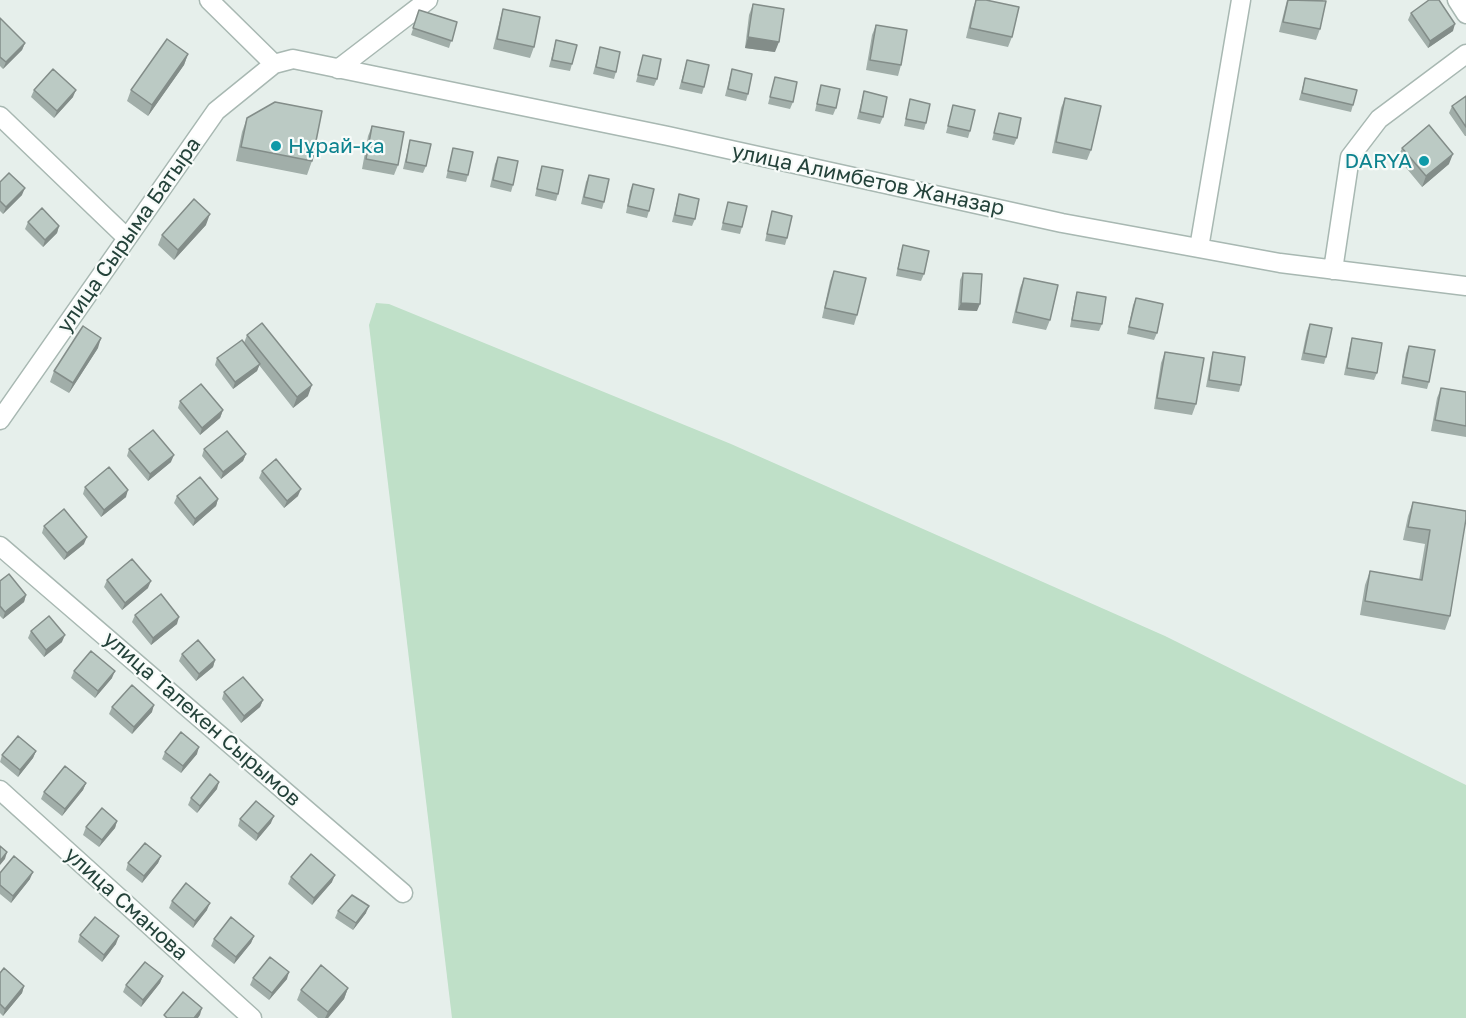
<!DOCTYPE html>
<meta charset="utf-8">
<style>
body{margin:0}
canvas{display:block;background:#e6efeb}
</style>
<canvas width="1466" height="1018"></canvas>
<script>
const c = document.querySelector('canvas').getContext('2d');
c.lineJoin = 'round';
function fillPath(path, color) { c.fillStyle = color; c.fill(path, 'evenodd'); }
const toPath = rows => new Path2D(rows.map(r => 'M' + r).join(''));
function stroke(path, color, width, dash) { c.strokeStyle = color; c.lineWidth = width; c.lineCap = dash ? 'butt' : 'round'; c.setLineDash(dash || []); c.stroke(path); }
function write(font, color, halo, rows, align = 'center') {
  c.font = font + ' "Golos Text",sans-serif'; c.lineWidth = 4.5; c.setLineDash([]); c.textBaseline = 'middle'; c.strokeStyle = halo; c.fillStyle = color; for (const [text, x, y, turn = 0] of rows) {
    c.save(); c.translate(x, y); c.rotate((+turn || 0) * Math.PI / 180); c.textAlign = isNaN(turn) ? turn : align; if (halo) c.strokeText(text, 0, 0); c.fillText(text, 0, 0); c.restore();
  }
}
fillPath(toPath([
 [376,303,389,304,731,444,1165,636,1466,785,1466,1018,452,1018,369,325]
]), '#bfe0c8');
const minor = toPath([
 [209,0,274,64],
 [1457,0,1466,14],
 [338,69,428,0],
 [0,116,127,238],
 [1199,248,1241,0],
 [1333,270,1350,157,1379,119,1466,54],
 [0,420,216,111,274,64,293,59,668,136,1062,223,1280,263,1466,286],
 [0,546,403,893],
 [0,790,252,1018]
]);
stroke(minor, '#a8b8b2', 21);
stroke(minor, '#fff', 18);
fillPath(toPath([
 [976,0,1012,37,1008,47,966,38,973,8],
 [1287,0,1323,0,1320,29,1316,40,1279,32],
 [753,4,775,52,745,48,749,15],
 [503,9,534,47,530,58,493,49,500,20],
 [419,10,457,22,449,48,411,35],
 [1411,13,1453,31,1428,48,1408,20],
 [0,18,25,43,22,50,3,69,0,66],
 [876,25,901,65,898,76,866,70,872,35],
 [556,40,572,64,570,71,549,67],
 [600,47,616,72,614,79,593,74],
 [188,54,184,65,148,116,127,101,131,90],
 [643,55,657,79,654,86,636,82],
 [687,60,704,87,702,94,679,89],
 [732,69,748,94,746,101,725,96,730,76],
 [775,77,793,102,790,109,768,104],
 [1305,78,1353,105,1351,112,1299,100],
 [821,85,836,108,833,115,815,111],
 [34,90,73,97,54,118,31,97],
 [864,91,883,117,880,124,857,119],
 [1466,96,1466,136,1465,136,1449,113,1452,106],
 [1065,98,1091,150,1087,160,1052,153,1061,108],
 [910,99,926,123,924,130,904,126],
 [953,105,970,131,968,138,946,133],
 [999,113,1017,138,1014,145,992,140],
 [247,118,312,161,307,175,236,161,242,132],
 [372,126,398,165,394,175,362,169,368,136],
 [410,140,426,166,423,173,403,169],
 [453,148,468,175,466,182,446,178],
 [1402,148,1449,164,1422,187,1398,158],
 [498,157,513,185,511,192,490,187,495,164],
 [542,166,558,194,556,201,535,196,540,173],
 [589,175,604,202,602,209,581,204,586,182],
 [0,182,22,195,3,214,0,211],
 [633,184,649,211,647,218,626,213,630,191],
 [679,194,695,219,692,226,672,222],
 [728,202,742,227,740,234,721,230],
 [772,211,787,238,785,245,765,241],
 [28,222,59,226,57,233,43,247,25,229],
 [206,225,174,260,158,245,162,235],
 [903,245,924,274,921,281,896,276,901,252],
 [834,271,857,315,854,325,822,318,830,281],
 [963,273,977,311,958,310,960,280],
 [1024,278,1050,320,1046,330,1012,323,1020,288],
 [1077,292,1102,324,1099,331,1070,327,1075,299],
 [1136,298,1157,333,1154,340,1127,334,1133,305],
 [1310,324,1326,357,1324,364,1301,360,1307,331],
 [247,335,308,396,293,408,259,365,257,371,233,389,215,365,217,358,244,343],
 [1352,338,1377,373,1374,380,1344,375,1350,345],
 [1409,346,1429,382,1427,389,1401,384,1406,353],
 [98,348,69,393,50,382,54,371],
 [1165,352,1196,404,1192,415,1154,409,1161,363],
 [1213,352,1241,385,1239,392,1206,387,1211,359],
 [1441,388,1466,392,1466,437,1431,431,1437,398],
 [180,401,223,410,220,418,200,435,178,408],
 [129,449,171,462,148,481,127,456],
 [204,449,246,454,243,461,221,479,202,456],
 [262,471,298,496,284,508,259,478],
 [85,487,126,497,101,517,83,494],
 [177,496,218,499,216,506,193,526,174,503],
 [1413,502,1466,511,1450,616,1445,630,1360,615,1365,585,1370,571,1419,580,1425,544,1403,540,1408,516],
 [44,526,84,544,64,560,42,533],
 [107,580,148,588,122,610,104,587],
 [0,581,26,595,24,602,3,619,0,616],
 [135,615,177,624,151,645,132,622],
 [31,631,62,642,44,657,28,638],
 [182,654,215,660,213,667,196,681,179,661],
 [74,671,112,678,95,698,71,678],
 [224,692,263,700,260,707,241,723,222,699],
 [112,707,152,712,132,734,109,714],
 [36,751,33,758,18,777,0,762,2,755],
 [165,752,197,754,181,773,162,759],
 [86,783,83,790,62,816,41,799,44,792],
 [217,789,197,813,188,805,191,798],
 [240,819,271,823,256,841,238,826],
 [117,821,115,828,99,847,83,835,86,827],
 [161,856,158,863,142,883,126,870,128,863],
 [0,873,30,879,11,903,0,894],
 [291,877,332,882,312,905,288,884],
 [172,901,207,910,193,928,169,908],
 [338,911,366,913,353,930,335,918],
 [80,935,116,944,102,962,78,942],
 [254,936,251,943,234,964,211,946,214,939],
 [0,973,24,986,22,993,3,1016,0,1013],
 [163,976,160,983,141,1007,123,992,126,985],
 [253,978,287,979,269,1000,250,985],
 [348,988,344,999,328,1018,318,1018,297,1000,301,990]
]), '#a1aea9');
fillPath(toPath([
 [1455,24,1453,31,1428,48,1430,41],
 [748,37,779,42,775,52,745,48],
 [25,43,22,50,3,69,6,62],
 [188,54,184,65,148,116,152,105],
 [76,90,73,97,54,118,57,111],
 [1453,154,1449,164,1422,187,1426,176],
 [25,188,22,195,3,214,6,207],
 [210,214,206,225,174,260,178,250],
 [59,226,57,233,43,247,45,240],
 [961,303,980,304,977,311,958,310],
 [101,338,98,348,69,393,73,383],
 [260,364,257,371,233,389,235,382],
 [312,385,308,396,293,408,297,397],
 [223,410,220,418,200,435,202,428],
 [246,454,243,461,221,479,223,472],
 [174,455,171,462,148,481,150,474],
 [301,489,298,496,284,508,287,501],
 [128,490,126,497,101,517,104,510],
 [218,499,216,506,193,526,195,519],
 [87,537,84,544,64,560,67,553],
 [151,581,148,588,122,610,125,603],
 [26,595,24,602,3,619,5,612],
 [179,617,177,624,151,645,153,638],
 [65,635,62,642,44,657,46,650],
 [215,660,213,667,196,681,199,674],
 [115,671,112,678,95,698,98,691],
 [263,700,260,707,241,723,244,716],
 [154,705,152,712,132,734,134,727],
 [199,747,197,754,181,773,183,766],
 [36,751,33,758,18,777,20,770],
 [219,782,217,789,197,813,200,806],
 [86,783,83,790,62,816,65,809],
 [274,816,271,823,256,841,258,834],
 [117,821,115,828,99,847,102,840],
 [7,852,5,859,0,865,0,861],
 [161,856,158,863,142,883,144,876],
 [33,872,30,879,11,903,13,896],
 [335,875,332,882,312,905,314,898],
 [210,903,207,910,193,928,195,921],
 [369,906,366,913,353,930,356,923],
 [119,936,116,944,102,962,104,955],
 [254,936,251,943,234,964,236,957],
 [289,972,287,979,269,1000,272,993],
 [163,976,160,983,141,1007,143,1000],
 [24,986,22,993,3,1016,5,1009],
 [348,988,344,999,328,1018,325,1018,328,1012],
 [202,1008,200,1015,198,1018,194,1018]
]), '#838d89');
const building = toPath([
 [976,0,986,0,1019,7,1012,37,970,28,976,0],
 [1288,0,1326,1,1320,29,1283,22,1288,0],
 [1429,0,1439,0,1455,24,1430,41,1411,13,1429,0],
 [753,4,784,9,779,42,748,37,753,4],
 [503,9,540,17,534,47,497,39,503,9],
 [419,10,457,22,452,41,413,28,419,10],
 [0,18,25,43,6,62,0,57,0,18],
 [876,25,907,30,901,65,870,60,876,25],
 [167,39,188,54,152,105,131,90,167,39],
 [556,40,577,45,572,64,552,60,556,40],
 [600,47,620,52,616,72,596,67,600,47],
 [643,55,661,59,657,79,638,75,643,55],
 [687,60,709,65,704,87,682,82,687,60],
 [53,69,76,90,57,111,34,90,53,69],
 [732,69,752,74,748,94,728,89,732,69],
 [775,77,797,82,793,102,770,97,775,77],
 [1305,78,1357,90,1353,105,1302,93,1305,78],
 [821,85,840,89,836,108,817,104,821,85],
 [864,91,887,97,883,117,860,112,864,91],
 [1466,96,1466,127,1452,106,1466,96],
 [1065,98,1101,106,1091,150,1056,142,1065,98],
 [910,99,930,104,926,123,906,119,910,99],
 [275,102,322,111,312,161,241,147,247,118,275,102],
 [953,105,975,110,970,131,948,126,953,105],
 [999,113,1021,118,1017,138,994,133,999,113],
 [1429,125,1453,154,1426,176,1402,148,1429,125],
 [372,126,404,132,398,165,366,159,372,126],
 [410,140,431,144,426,166,406,162,410,140],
 [453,148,473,152,468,175,448,171,453,148],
 [498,157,518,161,513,185,493,180,498,157],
 [542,166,563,170,558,194,537,189,542,166],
 [9,173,25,188,6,207,0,201,0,182,9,173],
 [589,175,609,179,604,202,584,197,589,175],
 [633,184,654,189,649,211,628,206,633,184],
 [679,194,699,199,695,219,675,215,679,194],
 [194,199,210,214,178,250,162,235,194,199],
 [728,202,747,206,742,227,723,223,728,202],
 [42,208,59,226,45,240,28,222,42,208],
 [772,211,792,216,787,238,767,234,772,211],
 [903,245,929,251,924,274,898,269,903,245],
 [834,271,866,278,857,315,825,308,834,271],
 [963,273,982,274,980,304,961,303,963,273],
 [1024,278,1058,285,1050,320,1016,312,1024,278],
 [1077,292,1106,297,1102,324,1072,320,1077,292],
 [1136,298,1163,304,1157,333,1129,327,1136,298],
 [262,323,312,385,297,397,247,335,262,323],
 [1310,324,1332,328,1326,357,1304,353,1310,324],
 [83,326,101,338,73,383,54,371,83,326],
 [1352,338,1382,343,1377,373,1347,368,1352,338],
 [242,340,260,364,235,382,217,358,242,340],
 [1409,346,1435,350,1429,382,1403,377,1409,346],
 [1165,352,1204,358,1196,404,1157,398,1165,352],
 [1213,352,1245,357,1241,385,1209,380,1213,352],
 [201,384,223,410,202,428,180,401,201,384],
 [1441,388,1466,392,1466,426,1435,420,1441,388],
 [153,430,174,455,150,474,129,449,153,430],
 [227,431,246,454,223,472,204,449,227,431],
 [276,459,301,489,287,501,262,471,276,459],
 [109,467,128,490,104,510,85,487,109,467],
 [200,477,218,499,195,519,177,496,200,477],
 [1413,502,1466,511,1466,519,1450,616,1365,601,1370,571,1422,580,1430,530,1408,527,1413,502],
 [64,509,87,537,67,553,44,526,64,509],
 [132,559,151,581,125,603,107,580,132,559],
 [9,574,26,595,5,612,0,606,0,581,9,574],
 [161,594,179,617,153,638,135,615,161,594],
 [49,616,65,635,46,650,31,631,49,616],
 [198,640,215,660,199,674,182,654,198,640],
 [91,651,115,671,98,691,74,671,91,651],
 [243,677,263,700,244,716,224,692,243,677],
 [132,685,154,705,134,727,112,707,132,685],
 [181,732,199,747,183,766,165,752,181,732],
 [18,736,36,751,20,770,2,755,18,736],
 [65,766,86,783,65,809,44,792,65,766],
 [210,774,219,782,200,806,191,798,210,774],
 [256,801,274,816,258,834,240,819,256,801],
 [102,808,117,821,102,840,86,827,102,808],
 [145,843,161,856,144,876,128,863,145,843],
 [0,846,7,852,0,861,0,846],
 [311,854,335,875,314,898,291,877,311,854],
 [14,856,33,872,13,896,0,885,0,873,14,856],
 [186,883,210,903,195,921,172,901,186,883],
 [352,895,369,906,356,923,338,911,352,895],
 [95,917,119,936,104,955,80,935,95,917],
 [231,917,254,936,236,957,214,939,231,917],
 [270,957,289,972,272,993,253,978,270,957],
 [145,962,163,976,143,1000,126,985,145,962],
 [321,965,348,988,328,1012,301,990,321,965],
 [4,968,24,986,5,1009,0,1004,0,973,4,968],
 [183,992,202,1008,194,1018,167,1018,164,1015,183,992]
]);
fillPath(building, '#bbcac4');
stroke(building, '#838d89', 1.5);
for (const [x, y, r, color] of [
 [276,146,6,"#0f9aa8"],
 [1424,161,6,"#0f9aa8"]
]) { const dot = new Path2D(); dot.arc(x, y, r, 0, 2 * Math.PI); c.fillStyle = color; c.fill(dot); stroke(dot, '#f7fbf9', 2); }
write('21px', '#0d838f', '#f7fbf9', [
 ["Нұрай-ка",288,146],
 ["DARYA",1412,161,"right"]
], 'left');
write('21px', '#24423a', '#f7fbf9', [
 ["улица Алимбетов Жаназар",868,180,12],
 ["улица Сырыма Батыра",129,235,-55],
 ["улица Талекен Сырымов",202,719,41],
 ["улица Сманова",126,904,42]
]);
</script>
